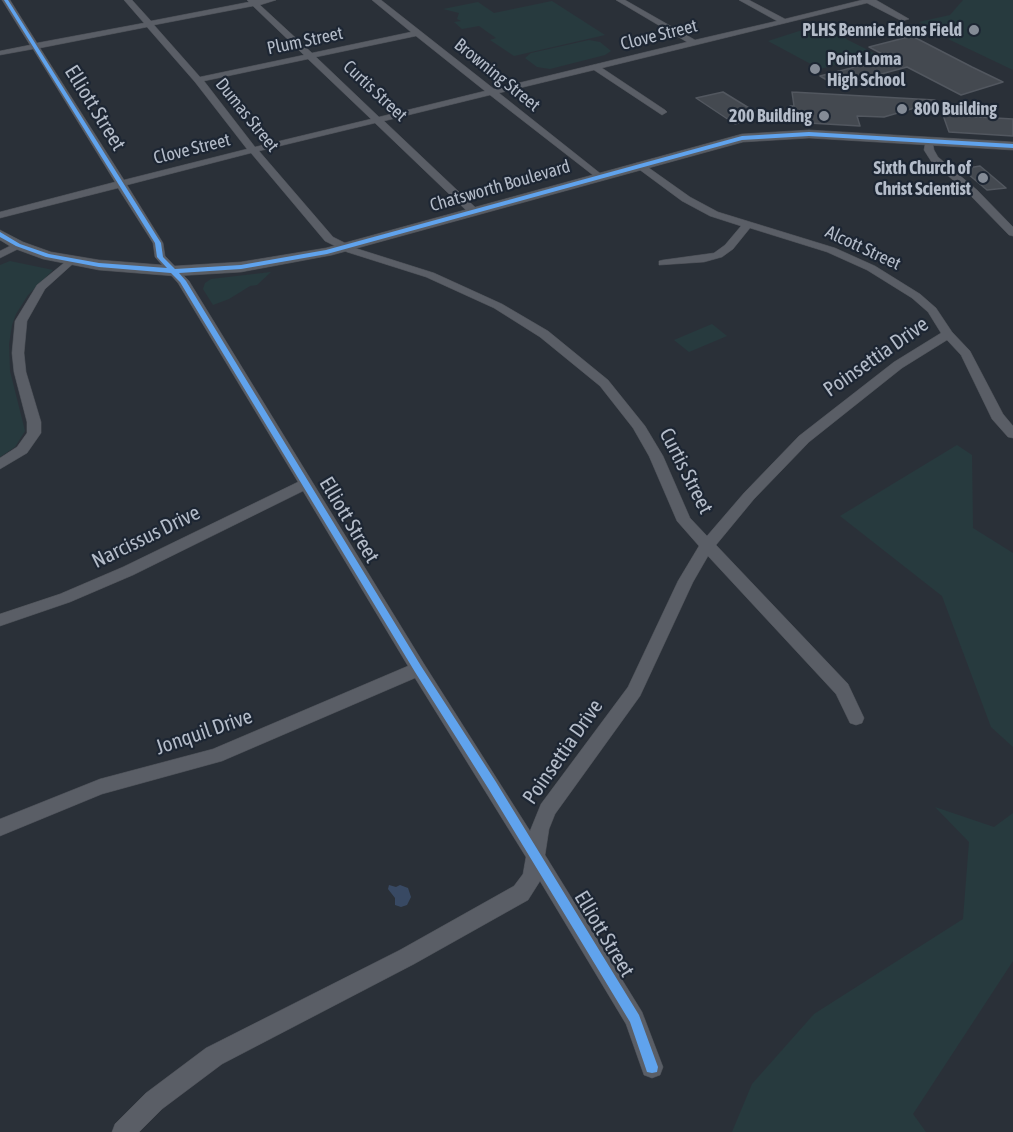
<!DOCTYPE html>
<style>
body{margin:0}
canvas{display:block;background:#2a3038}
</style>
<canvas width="1013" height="1132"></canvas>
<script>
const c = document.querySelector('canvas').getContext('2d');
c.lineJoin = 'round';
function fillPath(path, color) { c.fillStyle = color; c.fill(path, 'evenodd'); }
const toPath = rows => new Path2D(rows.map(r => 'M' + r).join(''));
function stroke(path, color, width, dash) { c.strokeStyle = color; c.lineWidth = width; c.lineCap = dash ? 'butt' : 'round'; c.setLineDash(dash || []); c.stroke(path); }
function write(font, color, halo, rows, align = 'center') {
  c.font = font + ' "Asap Condensed",sans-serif'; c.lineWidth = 4.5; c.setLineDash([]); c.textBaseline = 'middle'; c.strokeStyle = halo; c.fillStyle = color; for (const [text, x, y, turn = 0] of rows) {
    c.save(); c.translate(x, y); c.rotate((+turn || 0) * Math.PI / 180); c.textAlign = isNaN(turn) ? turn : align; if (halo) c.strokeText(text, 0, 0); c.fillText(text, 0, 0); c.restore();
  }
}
fillPath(toPath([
 [963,0,1013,0,1013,70,948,39,951,38,919,22,950,15],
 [552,1,605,35,514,56,490,40,496,38,479,26,462,29,454,22,461,21,457,19,459,13,443,9,478,2,494,13],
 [818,25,829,26,848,40,876,54,820,69,768,41],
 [589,40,600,42,611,51,605,55,550,69,537,67,525,58,531,53],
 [10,261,53,270,28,295,16,314,12,325,9,344,10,371,25,431,15,447,0,457,0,265],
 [271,272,257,285,250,286,229,299,213,305,203,289,205,283,211,279],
 [712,324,727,336,689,352,674,340],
 [957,445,972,455,973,528,1013,553,1013,747,991,727,942,596,840,516],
 [935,807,994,827,1013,813,1013,961,913,1114,926,1132,732,1132,752,1084,814,1014,963,919,969,842]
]), '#273a3e');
fillPath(toPath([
 [389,885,396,887,400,885,408,888,411,897,407,905,401,907,395,905,395,898,388,889]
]), '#384963');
const building = toPath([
 [912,36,972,67,1003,82,961,95,907,67,837,86,820,76,890,58,869,47,912,36],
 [723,92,762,116,735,124,696,98,723,92],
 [792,92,935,100,935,102,884,117,857,116,860,126,792,122,790,106,794,106,792,92],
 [943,115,1013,119,1013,136,949,132,943,115],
 [980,166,1006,188,987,190,962,169,980,166]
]);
fillPath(building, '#444950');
stroke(building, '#52575f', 1.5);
const street = toPath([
 [2,0,10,0,37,43,144,23,124,0,132,0,151,21,249,2,247,0,276,0,260,5,312,53,411,32,372,0,381,0,494,89,687,42,616,0,625,0,695,40,777,21,739,0,749,0,785,19,862,0,876,0,909,19,902,21,867,3,602,68,665,110,667,112,662,115,594,70,499,93,601,174,603,176,598,179,490,95,384,121,477,209,478,211,473,214,469,213,375,123,259,151,333,237,355,248,434,273,502,304,548,331,608,380,645,426,663,456,690,518,707,536,744,493,799,436,894,362,941,333,928,312,912,298,867,270,827,252,750,228,733,249,722,257,704,262,659,265,659,261,663,260,714,253,725,245,741,226,710,216,682,201,636,167,636,163,642,163,690,197,718,212,835,248,875,266,920,294,936,308,952,332,970,351,1003,414,1013,426,1013,438,1008,437,992,419,961,355,947,340,902,368,809,442,754,499,716,545,848,684,864,718,862,723,856,725,850,723,836,694,708,556,693,582,640,696,555,814,549,829,545,855,642,1012,663,1067,660,1075,652,1078,644,1075,626,1024,540,881,528,900,414,964,222,1064,162,1109,139,1132,112,1132,115,1124,146,1093,206,1048,400,950,514,886,523,874,526,857,415,678,222,761,102,794,0,836,0,819,100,779,213,749,408,666,303,491,133,575,70,602,0,626,0,614,60,594,123,567,298,482,178,283,155,257,153,243,118,188,0,218,0,212,115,182,33,49,0,55,0,51,30,45,2,0],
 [253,6,304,55,200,77,154,25,253,6],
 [147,27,195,82,247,149,124,180,40,48,147,27],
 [416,36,485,91,379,117,316,57,416,36],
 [308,59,371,119,255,147,204,81,308,59],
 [251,153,325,241,347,252,426,277,494,308,540,337,600,386,633,428,649,456,677,521,699,546,678,581,628,687,541,804,530,831,424,664,189,281,165,256,163,243,127,185,251,153],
 [926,139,932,139,934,150,938,157,977,190,1013,227,1013,236,1009,235,969,194,931,161,924,150,926,139],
 [18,242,23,245,22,247,0,258,0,251,18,242],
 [70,258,76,261,45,289,27,321,24,353,26,372,41,422,41,433,27,453,0,469,0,458,17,447,27,433,27,422,14,372,12,353,15,321,37,285,70,258]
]);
const secondary = toPath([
 [809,130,1013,142,1013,150,809,138,743,142,332,255,241,272,175,276,99,270,43,259,13,248,0,240,0,230,23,242,51,252,99,260,175,266,241,262,326,248,742,134,809,130]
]);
stroke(street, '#484c53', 1);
stroke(secondary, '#484c53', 1);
fillPath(street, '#5a5e66');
fillPath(secondary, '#595d64');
fillPath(toPath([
 [4,0,8,0,161,243,163,257,175,269,241,265,326,250,742,136,809,132,1013,144,1013,148,809,136,742,140,327,254,241,269,179,273,186,281,421,666,496,782,639,1015,658,1067,657,1072,652,1073,647,1072,630,1022,488,788,415,672,180,282,171,273,99,267,46,257,16,246,0,237,0,232,20,244,49,254,99,263,167,268,157,257,155,243,4,0]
]), '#60a3ed');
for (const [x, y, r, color] of [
 [974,30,6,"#848b96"],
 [815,69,6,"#848b96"],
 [902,109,6,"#848b96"],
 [824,116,6,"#848b96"],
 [983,178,6,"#848b96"]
]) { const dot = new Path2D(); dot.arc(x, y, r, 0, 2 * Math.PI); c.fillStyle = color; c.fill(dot); stroke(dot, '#1d2633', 2); }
write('bold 18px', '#b4bcc9', '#1d2633', [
 ["PLHS Bennie Edens Field",962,30],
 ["Point Loma",827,59,"left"],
 ["High School",827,80,"left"],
 ["800 Building",914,109,"left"],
 ["200 Building",812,116],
 ["Sixth Church of",971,168],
 ["Christ Scientist",971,189]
], 'right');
write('18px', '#b4bcc9', '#1d2633', [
 ["Clove Street",659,35,-14],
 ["Plum Street",305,41,-12],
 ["Browning Street",497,75,39],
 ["Curtis Street",375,91,43],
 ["Dumas Street",247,115,51],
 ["Clove Street",192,149,-14],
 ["Chatsworth Boulevard",500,186,-16],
 ["Alcott Street",863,248,25]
]);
write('21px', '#b4bcc9', '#1d2633', [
 ["Elliott Street",95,108,58],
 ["Poinsettia Drive",876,357,-35],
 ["Curtis Street",686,471,63],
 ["Elliott Street",349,520,59],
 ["Narcissus Drive",146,537,-26],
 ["Jonquil Drive",204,732,-19],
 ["Poinsettia Drive",563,752,-55],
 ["Elliott Street",604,934,59]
]);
</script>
